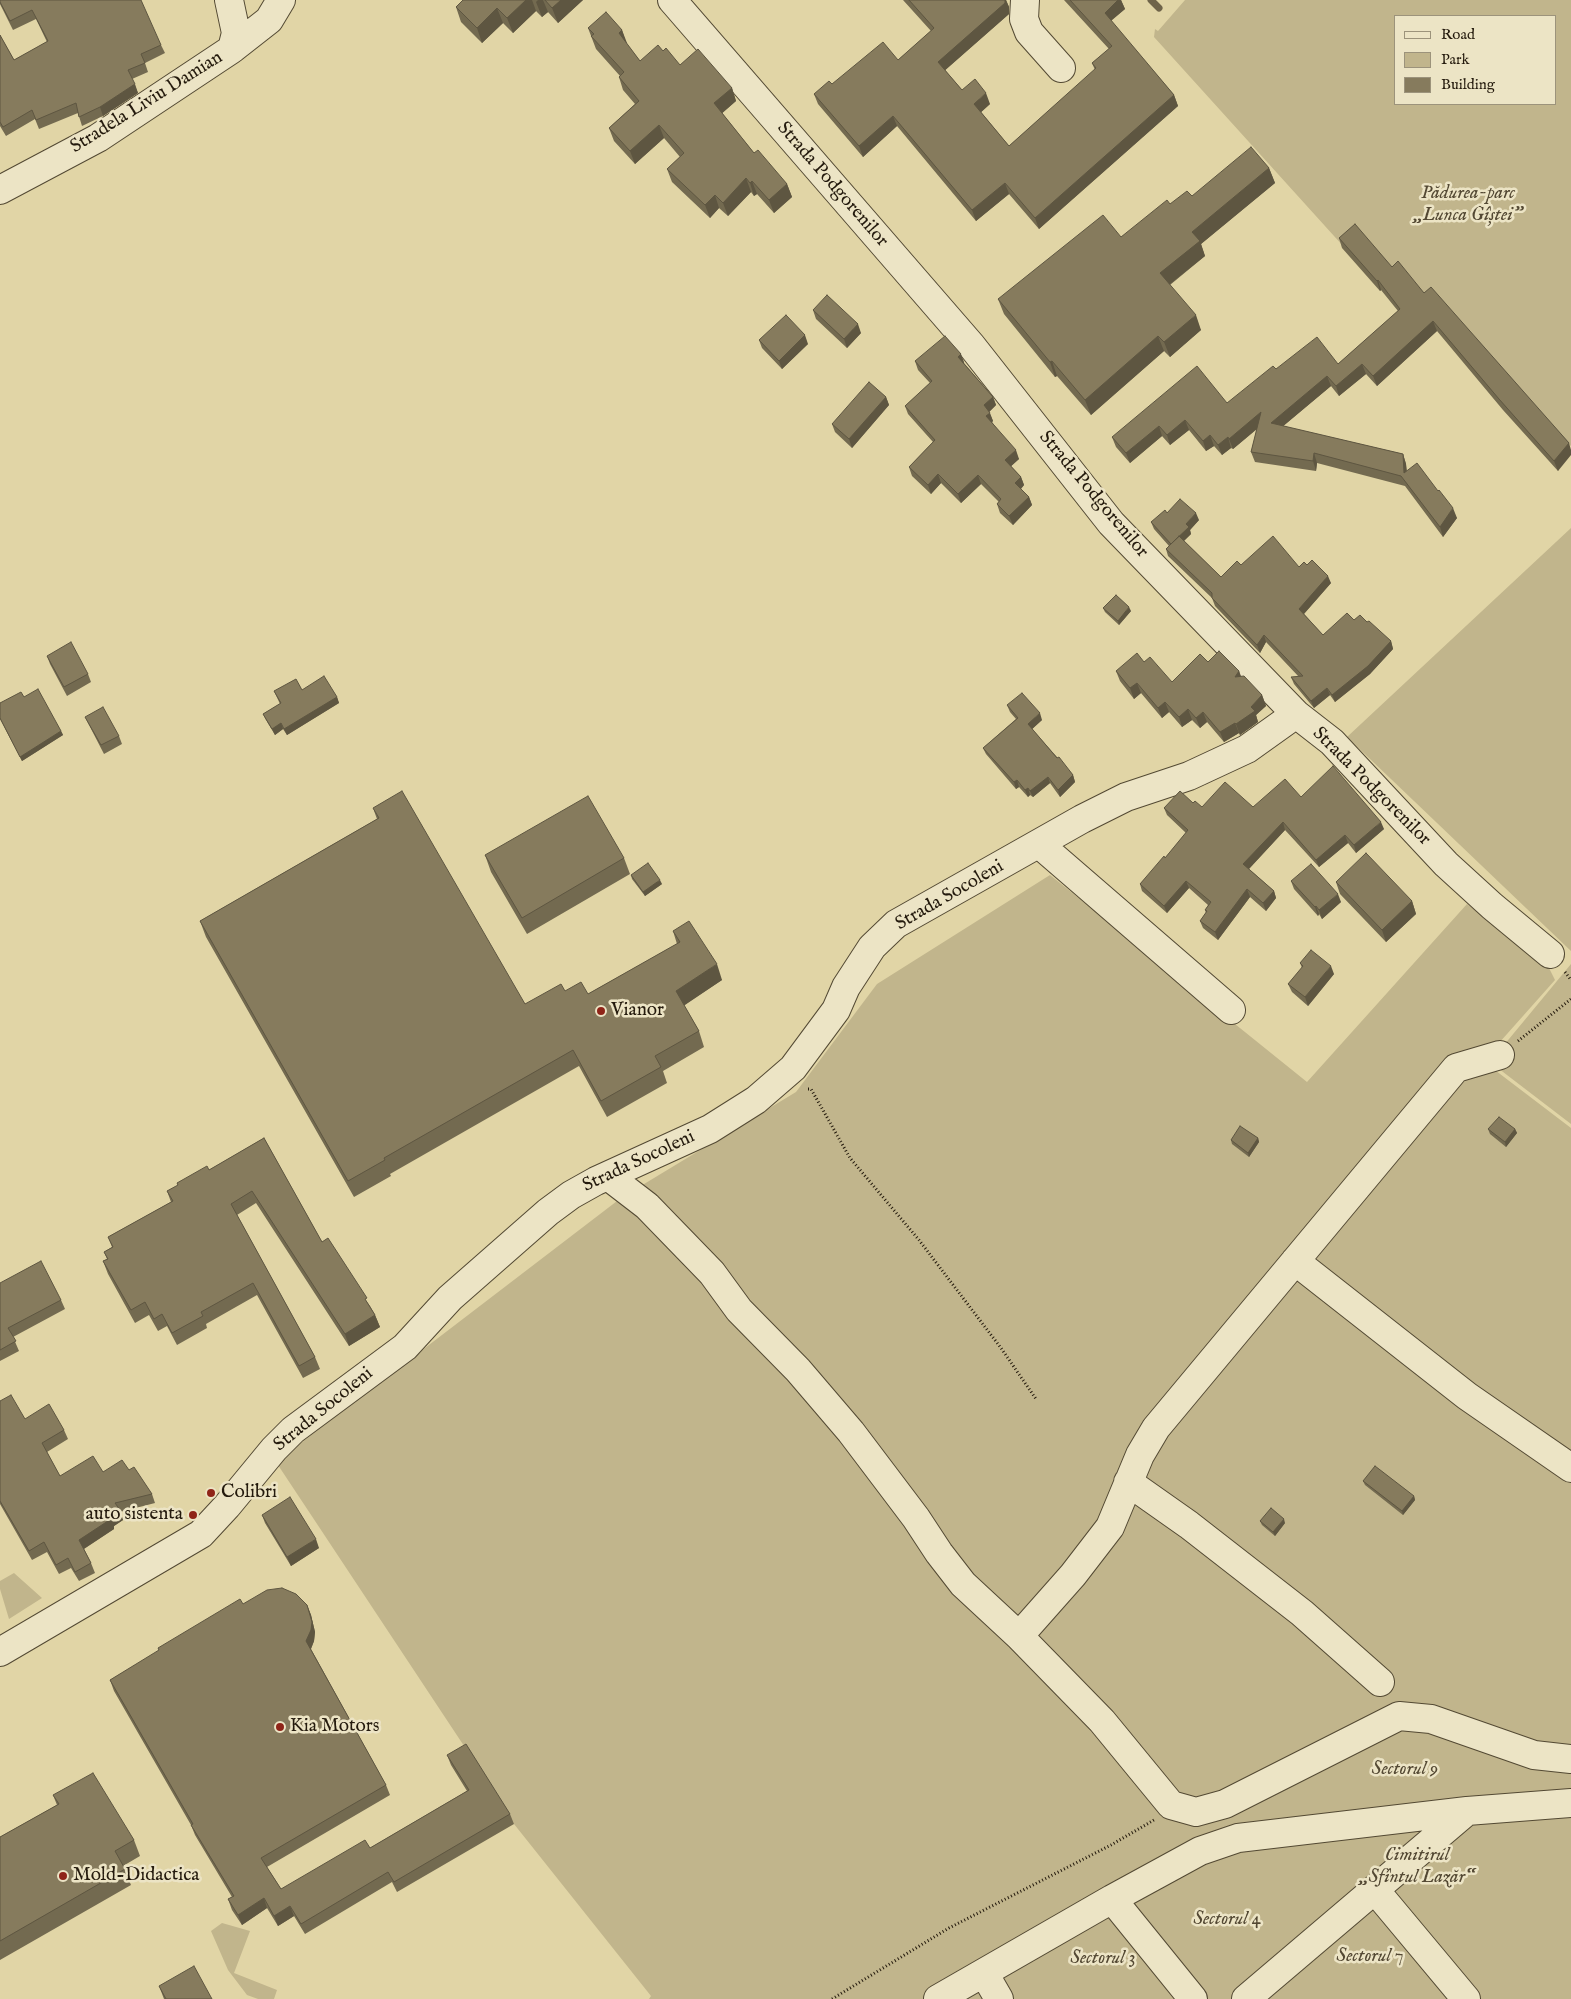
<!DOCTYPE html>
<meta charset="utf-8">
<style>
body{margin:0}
#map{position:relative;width:1571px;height:1999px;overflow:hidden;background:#e1d5a6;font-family:"IM FELL English",serif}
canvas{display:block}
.legend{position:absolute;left:1394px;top:15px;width:162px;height:90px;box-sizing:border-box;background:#ece4c5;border:1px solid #9c937b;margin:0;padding:6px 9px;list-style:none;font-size:15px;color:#241a0d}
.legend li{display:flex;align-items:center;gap:10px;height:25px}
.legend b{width:25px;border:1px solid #9c937b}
</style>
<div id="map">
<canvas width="1571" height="1999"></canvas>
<ul class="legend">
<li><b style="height:6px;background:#ece4c5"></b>Road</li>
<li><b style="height:14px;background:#c1b58c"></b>Park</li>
<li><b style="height:14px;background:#867b5d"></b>Building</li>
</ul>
</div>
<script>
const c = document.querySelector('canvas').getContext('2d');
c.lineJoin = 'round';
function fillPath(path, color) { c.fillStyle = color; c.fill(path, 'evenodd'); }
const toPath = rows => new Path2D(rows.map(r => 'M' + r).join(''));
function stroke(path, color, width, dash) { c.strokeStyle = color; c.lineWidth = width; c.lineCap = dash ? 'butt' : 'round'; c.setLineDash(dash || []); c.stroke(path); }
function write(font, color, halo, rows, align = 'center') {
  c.font = font + ' "IM FELL English",serif'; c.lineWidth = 5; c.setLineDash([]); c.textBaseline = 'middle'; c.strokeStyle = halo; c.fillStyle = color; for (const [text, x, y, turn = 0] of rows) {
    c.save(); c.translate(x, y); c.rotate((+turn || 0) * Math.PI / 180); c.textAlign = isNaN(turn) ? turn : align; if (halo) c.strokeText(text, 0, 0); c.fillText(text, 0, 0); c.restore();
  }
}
fillPath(toPath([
 [1185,0,1571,0,1571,446,1542,418,1434,300,1410,320,1154,37,1155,29,1158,31],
 [1395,16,1555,16,1555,104,1395,104],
 [1571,528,1571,951,1347,737],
 [1050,875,1307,1082,1467,904,1545,960,1555,980,1483,1061,1571,1128,1571,1999,649,1999,651,1996,514,1824,470,1755,276,1462,621,1198,796,1092,877,984],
 [1571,964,1571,1124,1490,1062],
 [14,1573,42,1598,9,1619,0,1589,0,1581],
 [222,1923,250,1931,234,1973,277,1990,274,1999,258,1999,247,1995,228,1970,211,1931]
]), '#c1b58c');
stroke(toPath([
 [1151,0,1159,8]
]), '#6f644a', 7);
const minor = toPath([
 [229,0,236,33,232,49],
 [672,0,971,345,1111,523,1296,714,1332,742,1446,864,1492,906,1550,954],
 [1025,0,1024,19,1029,32,1061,68],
 [0,190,98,138,232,49,269,20,281,0],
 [1039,844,1231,1010],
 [608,1176,647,1206,712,1273,739,1310,798,1370,851,1432,916,1518,939,1553,963,1584,1019,1636,1102,1721,1171,1805,1196,1812,1225,1804,1399,1716,1431,1719,1534,1755,1571,1759],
 [1295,1261,1467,1396,1571,1468],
 [1128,1482,1189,1525,1302,1613,1380,1682],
 [1019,1636,1073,1575,1110,1527,1140,1455,1156,1428,1456,1068,1500,1055],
 [0,1652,201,1534,227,1506,274,1449,293,1430,405,1347,450,1298,548,1212,571,1195,596,1181,710,1129,756,1100,793,1068,836,1010,846,987,872,947,896,924,1082,819,1126,797,1189,776,1247,749,1296,714],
 [1375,1890,1466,1999],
 [1112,1899,1193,1999],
 [984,1973,999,1999],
 [938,1999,1112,1899,1200,1851,1238,1838,1467,1811,1571,1803],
 [1246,1999,1467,1811]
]);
stroke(minor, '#534933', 30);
stroke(toPath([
 [1565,972,1571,980],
 [1518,1041,1571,999],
 [808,1089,811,1089,850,1158,919,1240,1001,1348,1036,1399],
 [832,1999,949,1928,1111,1845,1154,1820]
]), '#241a0d', 3, [1, 2.5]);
stroke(minor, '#ece4c5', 28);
fillPath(toPath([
 [0,0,161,45,165,53,145,63,148,72,132,79,138,93,103,116,82,126,78,113,39,129,35,119,6,136,0,126,0,35,14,60,47,42,36,19,13,30,0,4],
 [463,0,583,0,558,23,548,12,542,17,536,11,513,33,503,23,482,43,461,22,456,7],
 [903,0,1006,0,1009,7,1009,14,945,70,962,90,990,104,981,112,1009,146,1095,70,1092,63,1109,49,1064,0,1121,0,1125,9,1111,21,1174,95,1178,106,1039,229,1009,194,976,221,897,126,863,157,818,104,814,94,832,84,898,60,931,31],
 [588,28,622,30,626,43,640,61,663,51,680,65,732,88,736,101,722,113,754,153,787,184,792,197,774,213,757,194,754,196,751,192,728,216,719,208,710,218,672,182,667,169,680,157,664,138,635,164,614,141,609,128,635,104,623,90,619,77,620,76,596,49],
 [1269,168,1275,183,1201,244,1205,256,1170,285,1201,330,1170,357,1164,351,1091,415,1057,376,1055,377,1004,314,998,299,1121,237,1170,204],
 [1339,238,1392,267,1424,293,1569,443,1558,471,1503,410,1437,331,1377,386,1366,374,1339,396,1331,386,1283,426,1403,454,1406,464,1407,471,1457,518,1443,537,1405,486,1317,463,1316,471,1255,462,1251,452,1257,429,1233,449,1231,448,1222,455,1214,446,1206,451,1189,430,1170,445,1162,436,1130,463,1116,447,1112,437,1227,403,1276,369,1338,364,1398,311,1381,290,1380,291,1342,248],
 [813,310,861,333,847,348,816,319],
 [759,340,808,344,782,369,762,348],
 [915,361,964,362,964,363,993,397,996,405,989,412,993,421,992,422,1019,459,1011,466,1021,477,1024,485,1021,489,1029,497,1032,505,1013,525,1000,513,997,504,999,502,981,484,961,503,941,483,931,494,912,476,909,467,933,442,908,414,905,406,930,383,918,370],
 [886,397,889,405,852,448,835,432,832,424],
 [1167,513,1199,520,1190,530,1191,534,1184,541,1221,577,1241,565,1299,567,1307,565,1331,583,1304,614,1323,635,1354,620,1367,622,1391,641,1393,649,1370,674,1335,702,1330,695,1314,708,1294,684,1291,677,1299,677,1266,642,1260,653,1215,606,1212,598,1168,556,1166,549,1169,546,1154,529,1151,522],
 [1103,608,1131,611,1119,625,1105,612],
 [47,656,88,674,91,682,67,696,50,664],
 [1208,662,1239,671,1241,676,1262,695,1266,706,1256,715,1258,722,1240,735,1239,733,1224,742,1207,722,1200,728,1192,720,1182,727,1169,712,1162,718,1141,693,1134,699,1120,681,1116,671,1172,682],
 [302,690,337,697,339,703,287,735,283,729,275,735,266,720,263,714,280,704,274,691],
 [24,697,61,731,63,735,22,761,0,719,0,703],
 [1007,705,1042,720,1032,729,1073,775,1075,782,1060,797,1050,783,1033,797,1030,795,1028,797,1019,787,1016,789,986,754,983,748,1016,719,1010,712],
 [85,717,119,736,122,744,104,754,89,725],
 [1301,797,1384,829,1356,853,1348,843,1319,867,1285,830,1249,869,1274,891,1276,898,1266,911,1250,897,1218,940,1203,928,1200,921,1206,913,1205,910,1208,905,1189,888,1167,913,1142,891,1140,884,1165,858,1186,833,1167,815,1164,808,1193,803,1202,807,1253,807],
 [373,808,525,1004,565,991,588,994,677,944,673,931,722,980,684,1005,699,1031,704,1047,663,1071,667,1083,607,1117,579,1066,390,1174,391,1176,354,1197,206,937,200,921,377,819],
 [485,855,624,858,630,874,527,934,491,872],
 [631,875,662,884,645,896,632,879],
 [1291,881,1341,902,1322,919,1319,914,1318,916,1294,889],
 [1336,882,1412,901,1416,914,1386,942,1340,894],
 [1300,963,1334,974,1308,1006,1292,992,1288,984,1302,968],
 [1488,1129,1515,1129,1517,1133,1506,1147,1490,1134],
 [264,1138,322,1242,370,1306,375,1315,380,1327,349,1346,256,1203,237,1215,315,1357,320,1369,303,1378,257,1295,206,1324,207,1328,177,1345,167,1326,158,1331,149,1315,135,1323,108,1274,103,1261,107,1259,104,1252,112,1247,108,1237,171,1202,167,1191,178,1186,177,1183,209,1170],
 [1258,1138,1259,1142,1249,1157,1232,1144,1231,1140],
 [0,1283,61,1300,65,1309,13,1337,19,1351,0,1361],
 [0,1401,25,1419,64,1430,68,1439,47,1452,60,1476,129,1470,152,1494,155,1503,120,1512,123,1520,114,1526,114,1529,84,1549,91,1563,95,1573,79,1581,71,1568,59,1574,47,1552,32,1560,0,1504],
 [1363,1481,1414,1496,1415,1500,1403,1515,1365,1485],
 [262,1515,319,1548,291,1566,265,1523],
 [1260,1521,1285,1523,1275,1536,1262,1525],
 [307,1605,311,1615,315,1632,314,1641,311,1649,386,1785,390,1795,267,1867,281,1889,370,1848,467,1791,451,1765,447,1755,510,1814,514,1824,397,1892,392,1882,305,1934,294,1916,278,1926,267,1908,242,1925,232,1910,228,1899,232,1897,195,1835,191,1825,114,1691,110,1680,159,1651,158,1648],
 [53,1795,134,1840,140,1856,123,1866,131,1885,0,1960,0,1837,57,1805],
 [159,1986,212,1999,164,1999]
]), '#736a50');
fillPath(toPath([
 [526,0,532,0,536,11,513,33,507,18],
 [538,0,543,0,548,12,542,17,536,2],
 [561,0,583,0,558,23,552,8],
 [1005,0,1006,0,1009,7,1009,14,942,73,938,62],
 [1118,0,1121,0,1125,9,1108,23,1105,13],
 [497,8,503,23,482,43,477,28],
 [622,30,627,43,623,46,619,33],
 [135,84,138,93,103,116,100,107],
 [732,88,736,101,719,116,714,103],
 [986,93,990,104,978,115,974,104],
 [1174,95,1178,106,1039,229,1035,218],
 [893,116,897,126,863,157,859,146],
 [659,125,664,138,635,164,630,151],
 [1269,168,1275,183,1201,244,1205,256,1165,288,1160,273,1192,232],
 [746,178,751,192,728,216,723,203],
 [752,181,757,194,754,196,750,183],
 [1005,183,1009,194,976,221,972,210],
 [787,184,792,197,774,213,769,200],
 [715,195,719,208,710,218,705,205],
 [1378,280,1381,290,1380,291,1377,281],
 [1196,315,1201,330,1170,357,1164,342],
 [1433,321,1437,331,1377,386,1373,376],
 [858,324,861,333,847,348,844,339],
 [805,335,808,344,782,369,779,361],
 [1158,336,1164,351,1091,415,1085,400],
 [961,354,964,362,962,365,958,357],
 [1052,361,1057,376,1055,377,1050,362],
 [1362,364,1366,374,1339,396,1336,386],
 [1327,376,1331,386,1275,433,1271,423],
 [886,397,889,405,852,448,849,439],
 [993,397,996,405,987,414,984,405],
 [1261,412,1265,422,1233,449,1229,439],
 [990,413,993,421,989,425,986,416],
 [1185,420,1189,430,1170,445,1167,435],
 [1159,426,1162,436,1130,463,1126,453],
 [1210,435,1214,446,1206,451,1203,441],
 [1228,437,1231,448,1222,455,1218,445],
 [1569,443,1571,450,1571,455,1558,471,1554,461],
 [1016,450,1019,459,1008,469,1005,460],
 [1314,453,1317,463,1316,471,1313,461],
 [1403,454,1406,464,1407,484,1404,473],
 [938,474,941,483,931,494,928,485],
 [978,475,981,484,961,503,958,494],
 [1021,477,1024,485,1018,492,1015,483],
 [1029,497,1032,505,1013,525,1009,516],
 [1453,508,1457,518,1443,537,1440,527],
 [1196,513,1199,520,1190,530,1191,534,1173,551,1171,544,1186,524],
 [1328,576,1331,583,1302,616,1299,609],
 [1129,607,1131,611,1119,625,1118,621],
 [1264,635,1266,642,1260,653,1257,645],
 [1391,641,1393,649,1370,674,1335,702,1332,695],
 [1239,671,1242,681,1235,677],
 [1137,683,1141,693,1134,699,1130,688],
 [1327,688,1330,695,1314,708,1311,701],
 [1262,695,1266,706,1256,715,1258,722,1240,735,1236,724,1251,707],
 [337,697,339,703,287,735,284,729],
 [1165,702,1169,712,1162,718,1158,708],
 [1188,709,1192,720,1182,727,1179,717],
 [1203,712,1207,722,1200,728,1196,718],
 [1040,713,1042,720,1030,731,1028,724],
 [281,723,283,729,275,735,272,729],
 [1235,723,1239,733,1224,742,1220,732],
 [61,731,63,735,22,761,20,757],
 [1073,775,1075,782,1060,797,1058,790],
 [1048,777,1050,783,1033,797,1030,791],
 [1017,780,1019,787,1016,789,1014,782],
 [1028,788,1030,795,1028,797,1025,790],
 [1283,822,1285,830,1246,872,1243,864],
 [1381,822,1384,829,1356,853,1354,845],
 [1345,835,1348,843,1319,867,1316,860],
 [660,880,662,884,645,896,643,892],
 [1186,881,1189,888,1167,913,1164,906],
 [1247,889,1250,897,1218,940,1215,932],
 [1274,891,1276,898,1266,911,1263,903],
 [1338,894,1341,902,1322,919,1319,910],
 [1412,901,1416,914,1386,942,1382,930],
 [1316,906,1319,914,1318,916,1315,907],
 [717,964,722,980,682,1007,676,991],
 [1331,966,1334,974,1308,1006,1305,997],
 [1515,1129,1517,1133,1506,1147,1505,1142],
 [1258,1138,1259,1142,1249,1157,1248,1153],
 [375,1315,380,1327,349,1346,345,1334],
 [1414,1496,1415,1500,1403,1515,1402,1511],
 [120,1510,123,1520,114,1526,114,1529,82,1550,79,1540,110,1517],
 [1284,1519,1285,1523,1275,1536,1273,1532],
 [316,1539,319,1548,291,1566,287,1557],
 [307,1605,311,1615,315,1632,314,1641,310,1651,306,1641],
 [264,1898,267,1908,242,1925,238,1915],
 [290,1906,294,1916,278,1926,274,1916]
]), '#5e5641');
const building = toPath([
 [0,0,141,0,161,45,141,54,145,63,128,70,135,84,100,107,79,117,76,103,36,120,32,110,3,127,0,122,0,35,14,60,48,41,32,10,10,21,0,2,0,0],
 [463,0,526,0,507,18,497,8,477,28,456,7,463,0],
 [545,0,561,0,552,8,545,0],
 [909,0,1005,0,1005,3,938,62,962,90,975,79,986,93,974,104,1009,146,1096,68,1092,63,1112,46,1070,0,1118,0,1105,13,1174,95,1035,218,1005,183,972,210,893,116,859,146,814,94,829,81,832,84,883,42,898,60,934,28,909,0],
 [606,12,622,30,619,33,640,61,658,45,663,51,666,48,680,65,698,49,732,88,714,103,754,153,758,150,787,184,769,200,752,181,750,183,746,178,723,203,715,195,705,205,667,169,684,153,659,125,630,151,609,128,639,101,619,77,624,72,591,36,594,34,588,28,606,12],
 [1251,147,1269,168,1192,232,1200,241,1160,273,1196,315,1164,342,1158,336,1085,400,1052,361,1050,362,998,299,1103,215,1121,237,1167,200,1170,204,1187,191,1192,196,1251,147],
 [1355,224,1392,267,1398,261,1424,293,1431,287,1569,443,1554,461,1499,399,1433,321,1373,376,1362,364,1336,386,1327,376,1271,423,1403,454,1404,473,1417,463,1438,491,1439,490,1453,508,1440,527,1401,476,1314,453,1313,461,1251,452,1261,412,1229,439,1228,437,1218,445,1210,435,1203,441,1185,420,1167,435,1159,426,1126,453,1112,437,1197,366,1227,403,1273,366,1276,369,1317,337,1338,364,1400,309,1378,280,1377,281,1339,238,1355,224],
 [827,295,858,324,844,339,813,310,827,295],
 [786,315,805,335,779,361,759,340,786,315],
 [945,336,961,354,958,357,993,397,984,405,990,413,986,416,1016,450,1005,460,1021,477,1015,483,1029,497,1009,516,997,504,1001,499,978,475,958,494,938,474,928,485,909,467,935,440,905,406,932,381,915,361,945,336],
 [869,382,886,397,849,439,832,424,869,382],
 [1180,499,1196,513,1186,524,1189,527,1171,544,1151,522,1165,510,1167,513,1180,499],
 [1179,536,1221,577,1237,561,1241,565,1273,536,1299,567,1304,562,1307,565,1312,560,1328,576,1299,609,1323,635,1347,613,1354,620,1360,615,1367,622,1369,621,1391,641,1368,666,1332,695,1327,688,1311,701,1291,677,1303,676,1264,635,1257,645,1212,598,1212,593,1166,549,1179,536],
 [1116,595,1129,607,1118,621,1103,608,1116,595],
 [71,642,88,674,64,687,47,656,71,642],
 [1219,651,1239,671,1235,677,1244,676,1262,695,1251,707,1255,711,1236,724,1235,723,1220,732,1203,712,1196,718,1188,709,1179,717,1165,702,1158,708,1137,683,1130,688,1116,671,1137,653,1144,662,1150,657,1172,682,1200,654,1208,662,1219,651],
 [324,676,337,697,284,729,281,723,272,729,263,714,281,703,274,691,296,679,302,690,324,676],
 [38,689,61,731,20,757,0,718,0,703,21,692,24,697,38,689],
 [1022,693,1040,713,1028,724,1057,758,1059,757,1073,775,1058,790,1048,777,1030,791,1028,788,1025,790,1017,780,1014,782,983,748,1018,718,1007,705,1022,693],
 [103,707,119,736,101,745,85,717,103,707],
 [1333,766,1381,822,1354,845,1345,835,1316,860,1283,822,1243,864,1274,891,1263,903,1247,889,1215,932,1200,921,1207,911,1205,910,1211,902,1186,881,1164,906,1140,884,1164,856,1165,858,1188,830,1164,808,1180,791,1193,803,1195,801,1202,807,1225,782,1253,807,1285,779,1301,797,1333,766],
 [402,791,525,1004,561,984,565,991,581,982,588,994,680,942,673,931,689,921,717,964,676,991,699,1031,655,1056,661,1067,601,1101,573,1050,384,1158,385,1160,348,1181,200,921,379,818,373,808,402,791],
 [588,796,624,858,522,918,485,855,588,796],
 [1366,853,1412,901,1382,930,1336,882,1366,853],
 [648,863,660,880,643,892,631,875,648,863],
 [1311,864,1338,894,1319,910,1316,906,1315,907,1291,881,1311,864],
 [1311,950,1331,966,1305,997,1288,984,1303,966,1300,963,1311,950],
 [1499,1117,1515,1129,1505,1142,1488,1129,1499,1117],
 [1240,1126,1258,1138,1248,1153,1231,1140,1240,1126],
 [264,1138,322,1242,328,1238,367,1298,365,1299,375,1315,345,1334,252,1191,231,1204,315,1357,299,1366,253,1283,201,1312,203,1316,172,1333,162,1314,154,1319,145,1302,131,1310,103,1261,108,1259,104,1252,113,1247,108,1237,173,1201,167,1191,178,1185,177,1183,207,1166,209,1170,264,1138],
 [41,1261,61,1300,8,1328,16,1341,0,1350,0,1283,41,1261],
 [11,1395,25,1419,49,1404,64,1430,42,1443,60,1476,93,1456,103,1472,122,1460,129,1470,134,1467,152,1494,115,1503,120,1510,110,1517,111,1519,79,1540,91,1563,75,1572,68,1558,56,1565,44,1542,29,1551,0,1501,0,1401,11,1395],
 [1375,1466,1414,1496,1402,1511,1363,1481,1375,1466],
 [290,1497,316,1539,287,1557,262,1515,290,1497],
 [1271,1508,1284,1519,1273,1532,1260,1521,1271,1508],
 [282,1588,296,1594,307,1605,312,1622,311,1630,306,1641,386,1785,261,1858,281,1889,365,1840,370,1848,469,1790,447,1755,466,1744,510,1814,394,1882,388,1872,301,1924,290,1906,274,1916,264,1898,238,1915,228,1899,234,1896,191,1825,193,1824,110,1680,159,1650,158,1648,240,1599,243,1604,267,1590,282,1588],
 [93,1773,134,1840,115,1851,125,1869,0,1941,0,1837,59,1804,53,1795,93,1773],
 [194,1966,212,1999,166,1999,159,1986,194,1966]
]);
fillPath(building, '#867b5d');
stroke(building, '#5e5641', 1);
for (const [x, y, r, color] of [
 [601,1011,5,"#8f2418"],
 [211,1493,5,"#8f2418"],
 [193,1515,5,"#8f2418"],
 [280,1727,5,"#8f2418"],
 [63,1876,5,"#8f2418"]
]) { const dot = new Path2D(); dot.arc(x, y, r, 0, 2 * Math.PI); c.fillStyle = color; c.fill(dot); stroke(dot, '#ece4c5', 2); }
write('19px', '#241a0d', '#ece4c5', [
 ["Stradela Liviu Damian",147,103,-32],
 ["Strada Podgorenilor",832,185,49],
 ["Strada Podgorenilor",1093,495,50],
 ["Strada Podgorenilor",1371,787,45],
 ["Strada Socoleni",950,896,-30],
 ["Strada Socoleni",639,1162,-25],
 ["Strada Socoleni",324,1410,-39]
]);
write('italic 19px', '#534833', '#ece4c5', [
 ["Pădurea-parc",1468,194],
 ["„Lunca Gîștei”",1468,216],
 ["Sectorul 9",1405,1770],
 ["Cimitirul",1417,1856],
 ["„Sfîntul Lazăr“",1417,1878],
 ["Sectorul 4",1227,1920],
 ["Sectorul 7",1370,1957],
 ["Sectorul 3",1103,1959]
]);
write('19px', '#241a0d', '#ece4c5', [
 ["Vianor",611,1011],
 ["Colibri",221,1493],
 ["auto sistenta",183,1515,"right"],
 ["Kia Motors",290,1727],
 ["Mold-Didactica",73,1876]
], 'left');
</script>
